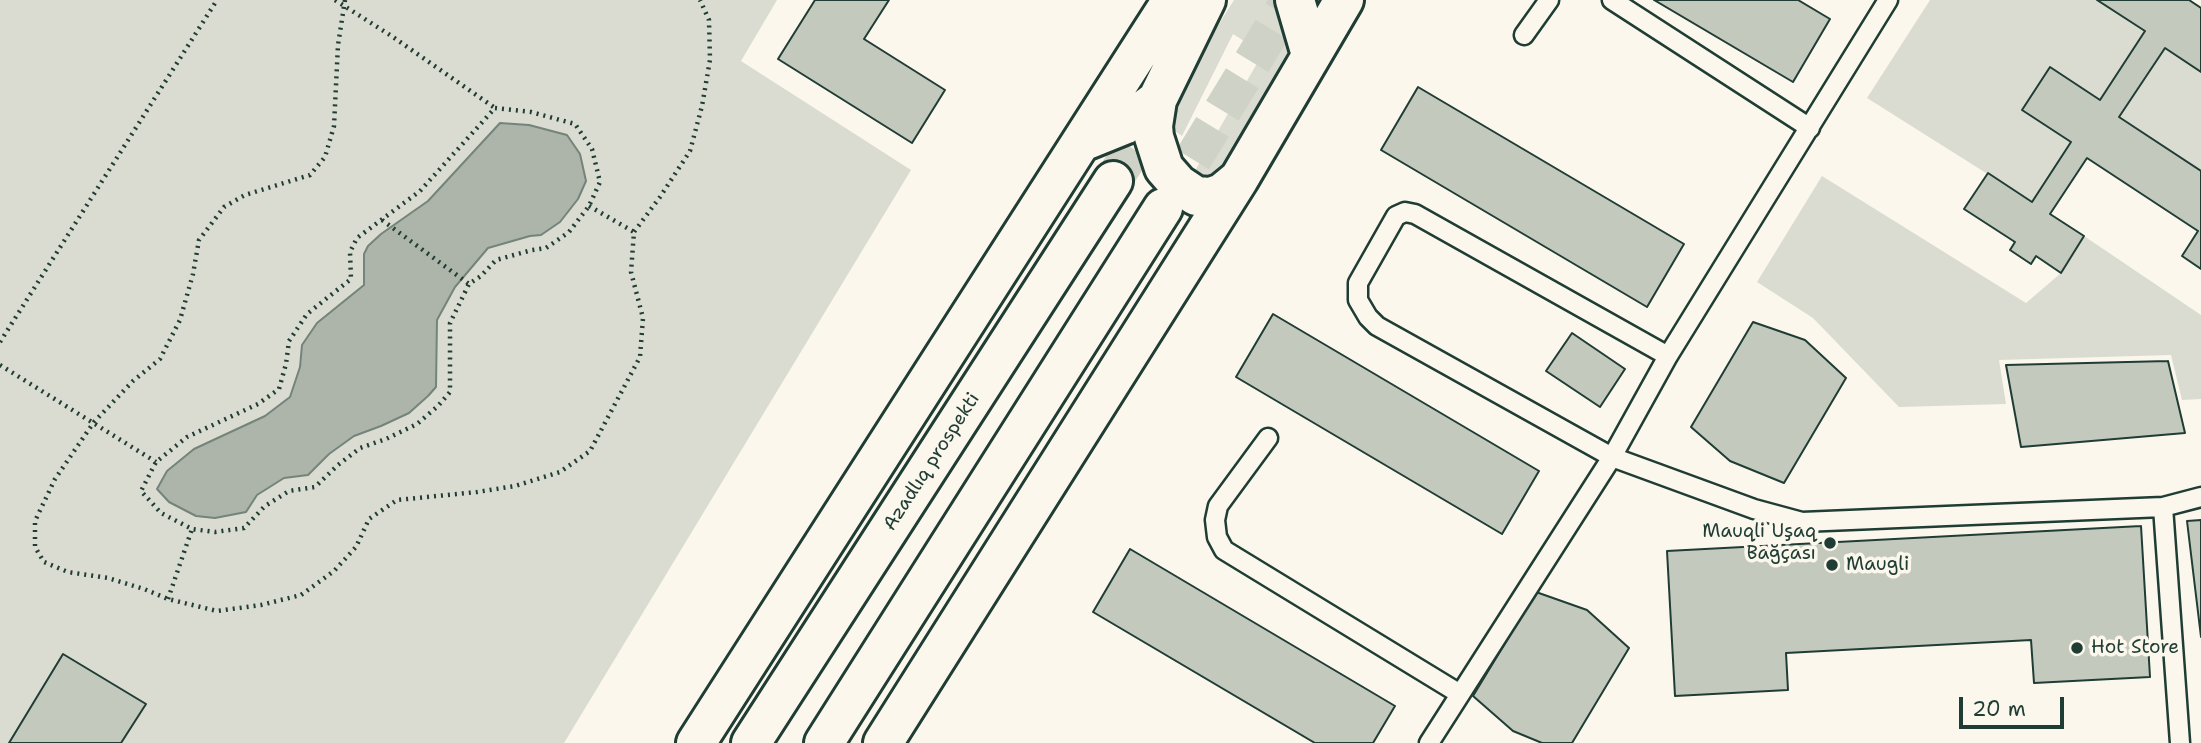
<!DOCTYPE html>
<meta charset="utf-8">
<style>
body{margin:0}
#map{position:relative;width:2201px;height:743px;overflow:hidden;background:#fbf7ec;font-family:"Shantell Sans",sans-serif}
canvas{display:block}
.scale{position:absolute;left:1959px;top:697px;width:105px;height:32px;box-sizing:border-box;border:4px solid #1f3d34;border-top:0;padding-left:9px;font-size:21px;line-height:24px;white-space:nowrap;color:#1f3d34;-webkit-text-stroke:5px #fbf7ec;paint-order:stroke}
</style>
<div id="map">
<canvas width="2201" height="743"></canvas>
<div class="scale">20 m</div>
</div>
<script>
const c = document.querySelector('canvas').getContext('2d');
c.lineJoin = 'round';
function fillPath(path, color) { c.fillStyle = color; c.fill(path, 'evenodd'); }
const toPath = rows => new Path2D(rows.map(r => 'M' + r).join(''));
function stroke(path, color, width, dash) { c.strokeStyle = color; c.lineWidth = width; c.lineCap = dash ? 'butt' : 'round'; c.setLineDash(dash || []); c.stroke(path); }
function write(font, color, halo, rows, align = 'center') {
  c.font = font + ' "Shantell Sans",sans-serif'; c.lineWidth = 7; c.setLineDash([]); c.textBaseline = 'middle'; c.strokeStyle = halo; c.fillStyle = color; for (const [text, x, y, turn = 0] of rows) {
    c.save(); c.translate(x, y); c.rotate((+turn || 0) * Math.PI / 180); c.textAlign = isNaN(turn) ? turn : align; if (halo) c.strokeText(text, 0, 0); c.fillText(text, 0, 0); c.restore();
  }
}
fillPath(toPath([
 [0,0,777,0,741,61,911,170,564,743,0,743],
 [1234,0,1280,0,1294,39,1284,62,1211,186,1192,176,1263,53,1233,34,1182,136,1170,128,1192,67],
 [1930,0,2097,0,2145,31,2100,100,2050,67,2023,110,2071,142,2032,202,1867,98],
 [2165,48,2201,72,2201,171,2119,117],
 [1822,176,2026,303,2061,273,2084,236,2201,315,2201,399,2182,400,2171,355,1999,360,2006,404,1899,407,1813,318,1757,282]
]), '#dbdcd1');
const water = toPath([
 [500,123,529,125,567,135,580,154,586,181,578,199,560,222,541,235,530,236,488,248,455,287,437,320,436,387,428,396,409,413,381,426,354,436,329,454,308,475,284,478,257,495,246,512,215,518,196,516,169,502,157,489,167,471,194,449,265,416,290,397,300,367,302,345,317,323,364,285,364,254,368,246,381,234,428,201,500,123]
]);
fillPath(water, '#adb4aa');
stroke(water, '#74847b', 2);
const building = toPath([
 [815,0,889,0,864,39,945,90,912,143,778,59,815,0],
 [1654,0,1798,0,1830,19,1793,82,1654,0],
 [2097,0,2189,0,2201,8,2201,72,2165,48,2119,117,2201,171,2201,269,2182,256,2198,231,2087,158,2050,214,2084,236,2061,273,2036,256,2031,264,2010,250,2015,242,1964,209,1988,173,2032,202,2071,142,2022,110,2050,67,2100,100,2145,31,2097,0],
 [1418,87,1684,244,1647,307,1381,150,1418,87],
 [1273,314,1539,471,1502,534,1236,377,1273,314],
 [1753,322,1805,340,1846,378,1784,483,1730,461,1691,427,1753,322],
 [1572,333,1625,369,1600,407,1546,371,1572,333],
 [2168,361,2185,433,2021,447,2006,365,2168,361],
 [2201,520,2201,637,2187,521,2201,520],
 [2141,526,2150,677,2034,683,2031,640,1786,653,1788,690,1675,696,1667,551,2141,526],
 [1130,549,1395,706,1373,743,1315,743,1093,612,1130,549],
 [1536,592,1587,610,1629,648,1572,743,1542,743,1513,731,1473,696,1536,592],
 [63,654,146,704,121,743,9,743,63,654]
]);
fillPath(building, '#c4c9be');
stroke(building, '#1f3d34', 2);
stroke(toPath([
 [1113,181,1164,99],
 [1163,208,1290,0]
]), '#cfd2c7', 38, [38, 19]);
const service = toPath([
 [1612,0,1810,128],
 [1524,35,1549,0],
 [1668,356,1415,214,1405,212,1396,216,1358,283,1358,300,1368,317,1377,326,1612,457,1754,509,1802,522,2163,507,2201,497],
 [1268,438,1218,506,1215,520,1217,537,1224,550,1460,694],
 [2163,507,2180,743],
 [1429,743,1612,457,1668,356,1888,0]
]);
const secondary = toPath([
 [1295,0,1311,55],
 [1157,100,1153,126,1154,137,1164,168,1178,184,1196,196,1210,197,1222,193,1239,179],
 [1082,142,1124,125,1157,100,1206,0],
 [696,743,1172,0],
 [883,743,1239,179,1344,0]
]);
const primary = toPath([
 [751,743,1113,181],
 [824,743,1163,208]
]);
stroke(service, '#1f3d34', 23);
stroke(secondary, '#1f3d34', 44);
stroke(primary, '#1f3d34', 44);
stroke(toPath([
 [335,0,393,37,495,108],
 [345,0,338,45,334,126,325,157,310,175,245,195,224,207,199,240,193,274,180,320,160,359,133,381,94,422,55,479,35,521,35,547,44,562,68,572,108,578,144,589,168,599,217,611,261,605,301,595,334,571,356,547,369,519,397,500,477,492,515,486,560,472,590,451,640,357,643,318,631,272,634,232,660,197,690,151,702,106,710,60,709,20,700,0],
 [495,108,531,112,575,124,592,149,600,182,589,206,569,232,546,248,532,250,496,260,481,276,469,284,450,323,450,392,438,406,417,424,386,439,360,448,338,465,315,487,289,491,265,506,244,528,215,532,192,529,161,513,141,491,156,462,187,437,258,404,279,389,286,364,289,341,307,314,351,279,350,252,357,238,420,191,495,108],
 [589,206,634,232],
 [382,220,469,284],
 [0,342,217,0],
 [0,365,156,462],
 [168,599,192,529]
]), '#1f3d34', 4.5, [2, 5]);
stroke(service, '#fbf7ec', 18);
stroke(secondary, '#fbf7ec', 38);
stroke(primary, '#fbf7ec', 38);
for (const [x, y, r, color] of [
 [1830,543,7,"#1f3d34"],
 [1832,565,7,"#1f3d34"],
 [2077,648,7,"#1f3d34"]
]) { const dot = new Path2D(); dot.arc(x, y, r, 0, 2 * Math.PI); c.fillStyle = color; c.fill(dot); stroke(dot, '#fbf7ec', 2.5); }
write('19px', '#1f3d34', '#fbf7ec', [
 ["Azadlıq prospekti",932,462,-57]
]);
write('19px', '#1f3d34', '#fbf7ec', [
 ["Mauqli Uşaq",1816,532,"right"],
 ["Bağçası",1816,554,"right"],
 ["Maugli",1846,565],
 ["Hot Store",2091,648]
], 'left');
</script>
